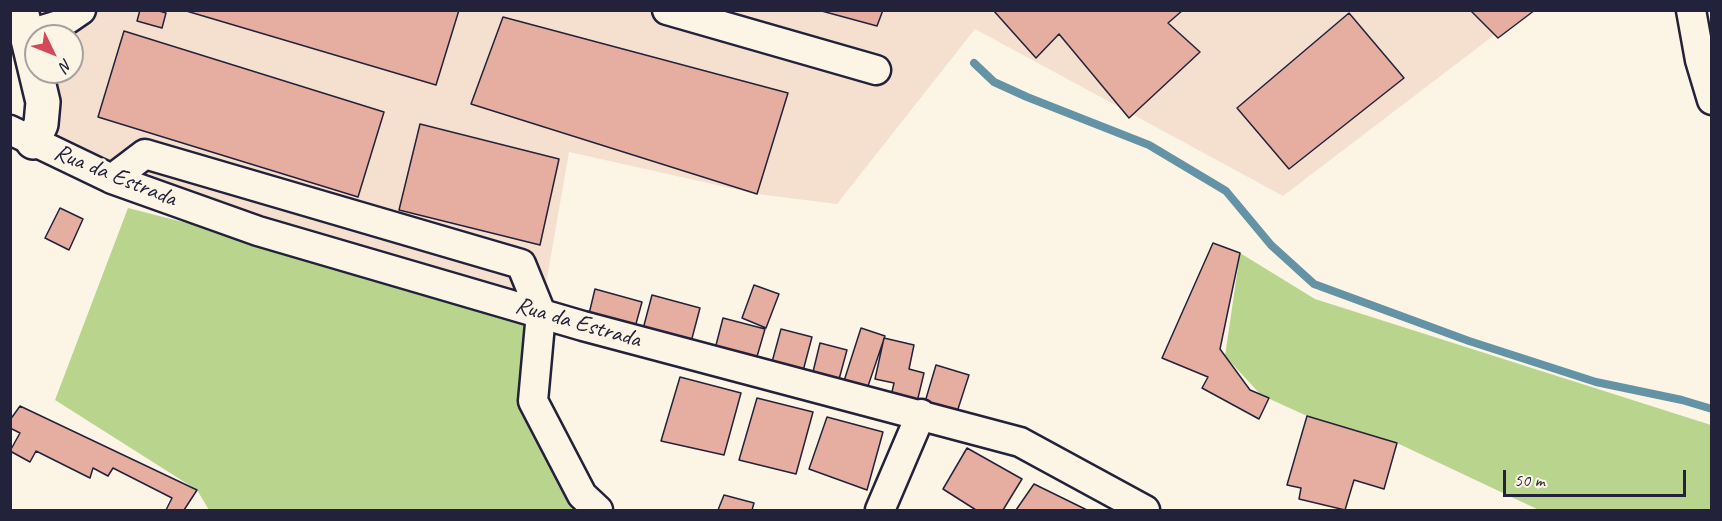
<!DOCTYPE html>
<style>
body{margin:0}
#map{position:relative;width:1722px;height:521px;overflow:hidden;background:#fcf5e5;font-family:Caveat,sans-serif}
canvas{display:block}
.frame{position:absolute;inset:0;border:12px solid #22223b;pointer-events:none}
.north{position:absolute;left:24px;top:24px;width:60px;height:60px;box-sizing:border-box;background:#fcf5e5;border:2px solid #a5a1a1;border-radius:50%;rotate:133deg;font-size:16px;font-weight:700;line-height:24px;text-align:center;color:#22223b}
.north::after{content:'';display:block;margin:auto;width:21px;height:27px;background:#d1495b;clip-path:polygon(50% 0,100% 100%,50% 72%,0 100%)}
.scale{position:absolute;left:1503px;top:470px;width:183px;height:27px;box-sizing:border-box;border:3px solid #22223b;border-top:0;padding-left:8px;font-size:18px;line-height:21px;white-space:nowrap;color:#22223b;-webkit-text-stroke:4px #fcf5e5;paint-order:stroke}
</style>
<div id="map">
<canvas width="1722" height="521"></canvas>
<div class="frame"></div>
<div class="north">N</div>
<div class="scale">50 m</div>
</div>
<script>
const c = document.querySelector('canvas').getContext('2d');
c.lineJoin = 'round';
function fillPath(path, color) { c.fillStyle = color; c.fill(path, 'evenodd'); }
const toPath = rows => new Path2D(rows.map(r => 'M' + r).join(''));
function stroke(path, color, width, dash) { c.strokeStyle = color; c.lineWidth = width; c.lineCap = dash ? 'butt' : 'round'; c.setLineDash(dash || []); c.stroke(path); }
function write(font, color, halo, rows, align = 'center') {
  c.font = font + ' Caveat,sans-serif'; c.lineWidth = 6; c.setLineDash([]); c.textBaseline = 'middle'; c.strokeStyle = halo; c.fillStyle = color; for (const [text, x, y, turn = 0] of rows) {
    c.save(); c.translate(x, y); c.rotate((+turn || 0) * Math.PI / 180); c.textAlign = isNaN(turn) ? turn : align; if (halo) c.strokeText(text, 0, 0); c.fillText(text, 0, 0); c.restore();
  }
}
fillPath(toPath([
 [19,11,1526,11,1283,196,975,29,837,204,757,194,569,152,541,313,33,142],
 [36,36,72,36,72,72,36,72]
]), '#f5e0d0');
fillPath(toPath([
 [128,208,541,313,533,401,597,510,209,510,197,490,55,400],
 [1240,253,1315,299,1711,425,1711,510,1539,510,1397,443,1307,416,1261,395,1225,356]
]), '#b9d58d');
stroke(toPath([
 [974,63,994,82,1027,97,1149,145,1226,191,1271,245,1314,284,1469,341,1596,382,1682,400,1712,409]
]), '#6393a5', 8);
const building = toPath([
 [140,10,156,10,166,13,162,28,137,21,140,10],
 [183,10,459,10,436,85,183,10],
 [818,10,883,10,877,26,818,10],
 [993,10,1183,10,1168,23,1200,52,1129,118,1059,34,1036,58,993,10],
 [1470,10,1535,10,1498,38,1470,10],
 [1349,13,1404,78,1289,169,1237,108,1349,13],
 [503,17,788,93,757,194,471,104,503,17],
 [124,31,384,112,358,197,98,117,124,31],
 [420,124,559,159,540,245,399,210,420,124],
 [60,208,83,219,69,250,45,238,60,208],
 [1213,243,1240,253,1220,349,1250,390,1269,398,1259,419,1202,388,1208,377,1162,358,1213,243],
 [754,285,779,294,766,328,742,318,754,285],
 [595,289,642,302,634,331,588,318,595,289],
 [652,295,700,308,691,342,643,329,652,295],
 [723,318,765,329,756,360,715,349,723,318],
 [861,328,885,336,867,389,844,381,861,328],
 [781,329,812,337,803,371,772,362,781,329],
 [884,338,914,345,909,369,924,373,917,402,891,396,894,383,875,379,884,338],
 [820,343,847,350,838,383,812,376,820,343],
 [936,365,969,375,957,412,925,402,936,365],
 [680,377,741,393,724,455,661,441,680,377],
 [757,398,813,412,796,474,739,460,757,398],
 [20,406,197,490,184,510,166,510,172,498,113,468,108,476,93,468,90,478,36,451,30,462,10,451,20,433,10,428,10,420,20,406],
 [1307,416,1397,443,1384,489,1354,480,1345,510,1299,499,1301,488,1287,485,1307,416],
 [827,417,883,432,867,490,809,469,827,417],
 [967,448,1022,479,1003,510,976,510,943,489,967,448],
 [1034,484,1087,510,1016,510,1034,484],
 [724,495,754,503,752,510,718,510,724,495]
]);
fillPath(building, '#e6aea0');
stroke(building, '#22223b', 1.5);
const minor = toPath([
 [667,10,876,70],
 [1691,10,1700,60,1712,100],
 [26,35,59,25,81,10],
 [10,130,112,179,258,231,583,326,1020,442,1145,510],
 [112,179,145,154,521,264,541,313,533,401,582,495,598,510],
 [880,510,921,414]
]);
const major = toPath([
 [21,10,43,102,41,124,33,142]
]);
stroke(minor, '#22223b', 33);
stroke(major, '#22223b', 38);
stroke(minor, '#fcf5e5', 28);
stroke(major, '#fcf5e5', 33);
write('24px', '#22223b', '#fcf5e5', [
 ["Rua da Estrada",115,176,22],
 ["Rua da Estrada",578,323,16]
]);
</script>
